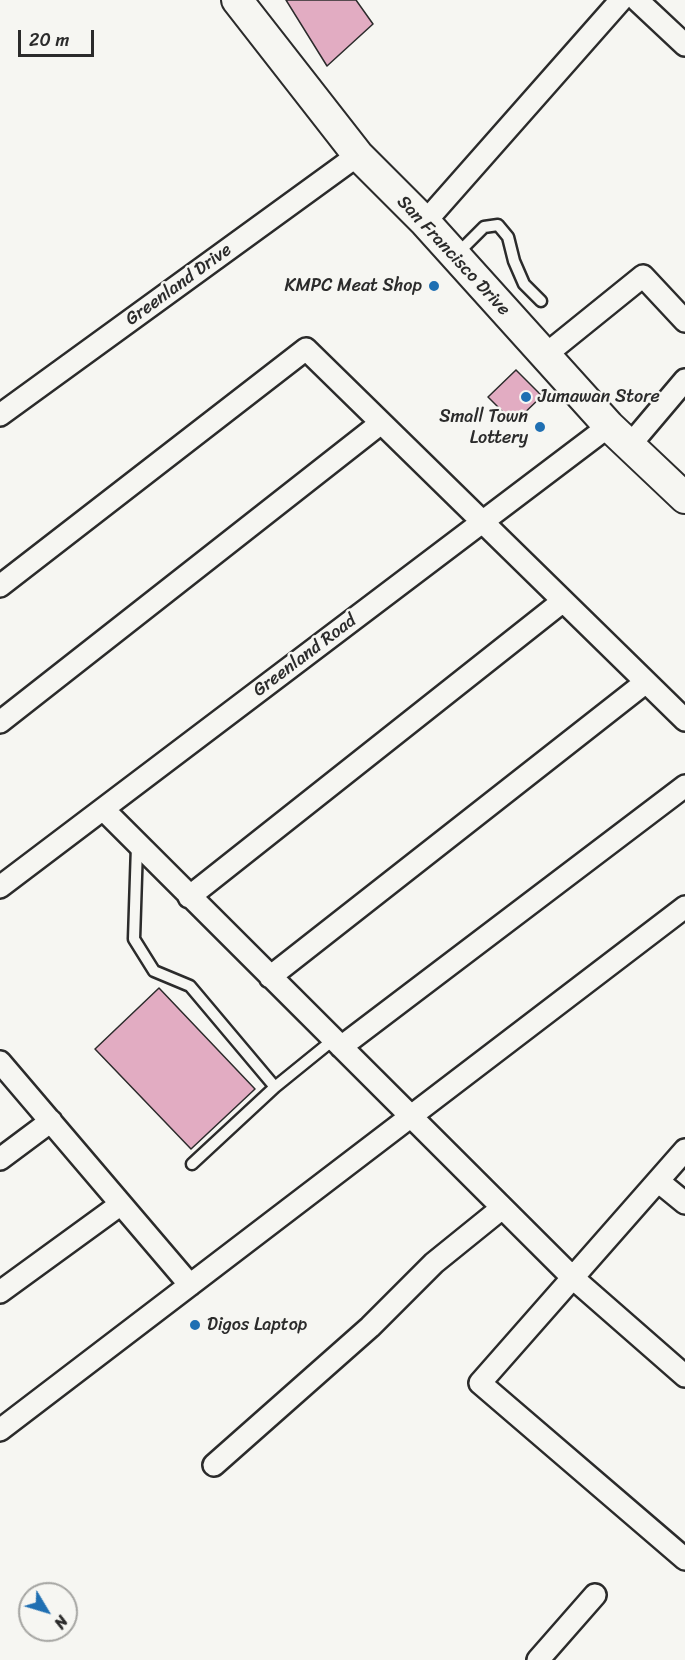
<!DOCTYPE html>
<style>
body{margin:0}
#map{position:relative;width:685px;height:1660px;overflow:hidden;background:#f6f6f2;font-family:Sriracha,sans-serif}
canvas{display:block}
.north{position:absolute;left:18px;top:1582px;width:60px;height:60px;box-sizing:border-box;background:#f6f6f2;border:2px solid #a5a5a2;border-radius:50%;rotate:128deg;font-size:16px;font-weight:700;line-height:24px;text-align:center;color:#2b2b2b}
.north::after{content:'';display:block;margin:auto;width:21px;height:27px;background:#1f6fb2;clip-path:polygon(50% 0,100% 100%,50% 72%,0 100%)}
.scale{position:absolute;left:18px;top:30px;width:76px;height:27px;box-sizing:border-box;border:3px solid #2b2b2b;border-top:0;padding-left:8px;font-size:18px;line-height:21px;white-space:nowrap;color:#2b2b2b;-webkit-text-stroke:4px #f6f6f2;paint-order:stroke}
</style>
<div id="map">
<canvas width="685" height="1660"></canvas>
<div class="north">N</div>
<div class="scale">20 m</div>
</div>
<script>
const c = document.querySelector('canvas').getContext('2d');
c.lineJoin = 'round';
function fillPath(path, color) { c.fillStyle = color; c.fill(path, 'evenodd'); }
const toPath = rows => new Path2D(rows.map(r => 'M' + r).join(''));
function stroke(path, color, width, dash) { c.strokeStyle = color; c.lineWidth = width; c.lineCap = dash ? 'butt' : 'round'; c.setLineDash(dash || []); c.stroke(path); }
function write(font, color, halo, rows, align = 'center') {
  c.font = font + ' Sriracha,sans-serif'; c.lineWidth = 5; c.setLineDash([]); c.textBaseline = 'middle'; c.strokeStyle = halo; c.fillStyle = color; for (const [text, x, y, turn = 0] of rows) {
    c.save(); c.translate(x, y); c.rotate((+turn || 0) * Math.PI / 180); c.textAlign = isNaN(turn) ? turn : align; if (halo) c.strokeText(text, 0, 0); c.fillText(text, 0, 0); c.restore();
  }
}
const building = toPath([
 [286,0,356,0,373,24,327,66,286,0],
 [516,370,542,396,514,423,488,397,516,370],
 [159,988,255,1089,191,1149,95,1049,159,988]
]);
fillPath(building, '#e2acc2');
stroke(building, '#2b2b2b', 1.5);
const lane = toPath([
 [457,254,484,227,498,225,508,237,514,261,524,284,541,301],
 [137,846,134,939,154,971,190,986,275,1087,333,1040],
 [192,1164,275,1087]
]);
const street = toPath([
 [637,0,685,45],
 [425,222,621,0],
 [544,356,643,276,685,321],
 [0,415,358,155],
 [630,445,685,380],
 [0,586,306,349,685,720],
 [0,722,381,423],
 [103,809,573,1278,685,1376],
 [0,887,609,426],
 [189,897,563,601],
 [270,977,646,682],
 [341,1047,685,786],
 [0,1062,190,1285],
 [685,1150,480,1383,685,1559],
 [0,1159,51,1121],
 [658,1181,685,1203],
 [0,1292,121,1204],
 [0,1430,685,907],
 [214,1465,370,1327,434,1263,502,1208],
 [538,1660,595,1595]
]);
const secondary = toPath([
 [237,0,358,155,425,222,609,426,685,498]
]);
stroke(lane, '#2b2b2b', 15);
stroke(street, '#2b2b2b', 26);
stroke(secondary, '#2b2b2b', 34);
stroke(lane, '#f6f6f2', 10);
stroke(street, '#f6f6f2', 21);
stroke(secondary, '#f6f6f2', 30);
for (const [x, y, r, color] of [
 [434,286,6,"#1f6fb2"],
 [526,397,6,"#1f6fb2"],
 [540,427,6,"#1f6fb2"],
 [195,1325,6,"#1f6fb2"]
]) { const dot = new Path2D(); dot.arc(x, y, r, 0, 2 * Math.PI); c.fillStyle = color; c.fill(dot); stroke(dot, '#f6f6f2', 2); }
write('18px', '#2b2b2b', '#f6f6f2', [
 ["San Francisco Drive",453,256,47],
 ["Greenland Drive",179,285,-36],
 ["Greenland Road",305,656,-37]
]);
write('18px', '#2b2b2b', '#f6f6f2', [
 ["KMPC Meat Shop",422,286],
 ["Jumawan Store",538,397,"left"],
 ["Small Town",528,417],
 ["Lottery",528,438],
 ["Digos Laptop",207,1325,"left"]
], 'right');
</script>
